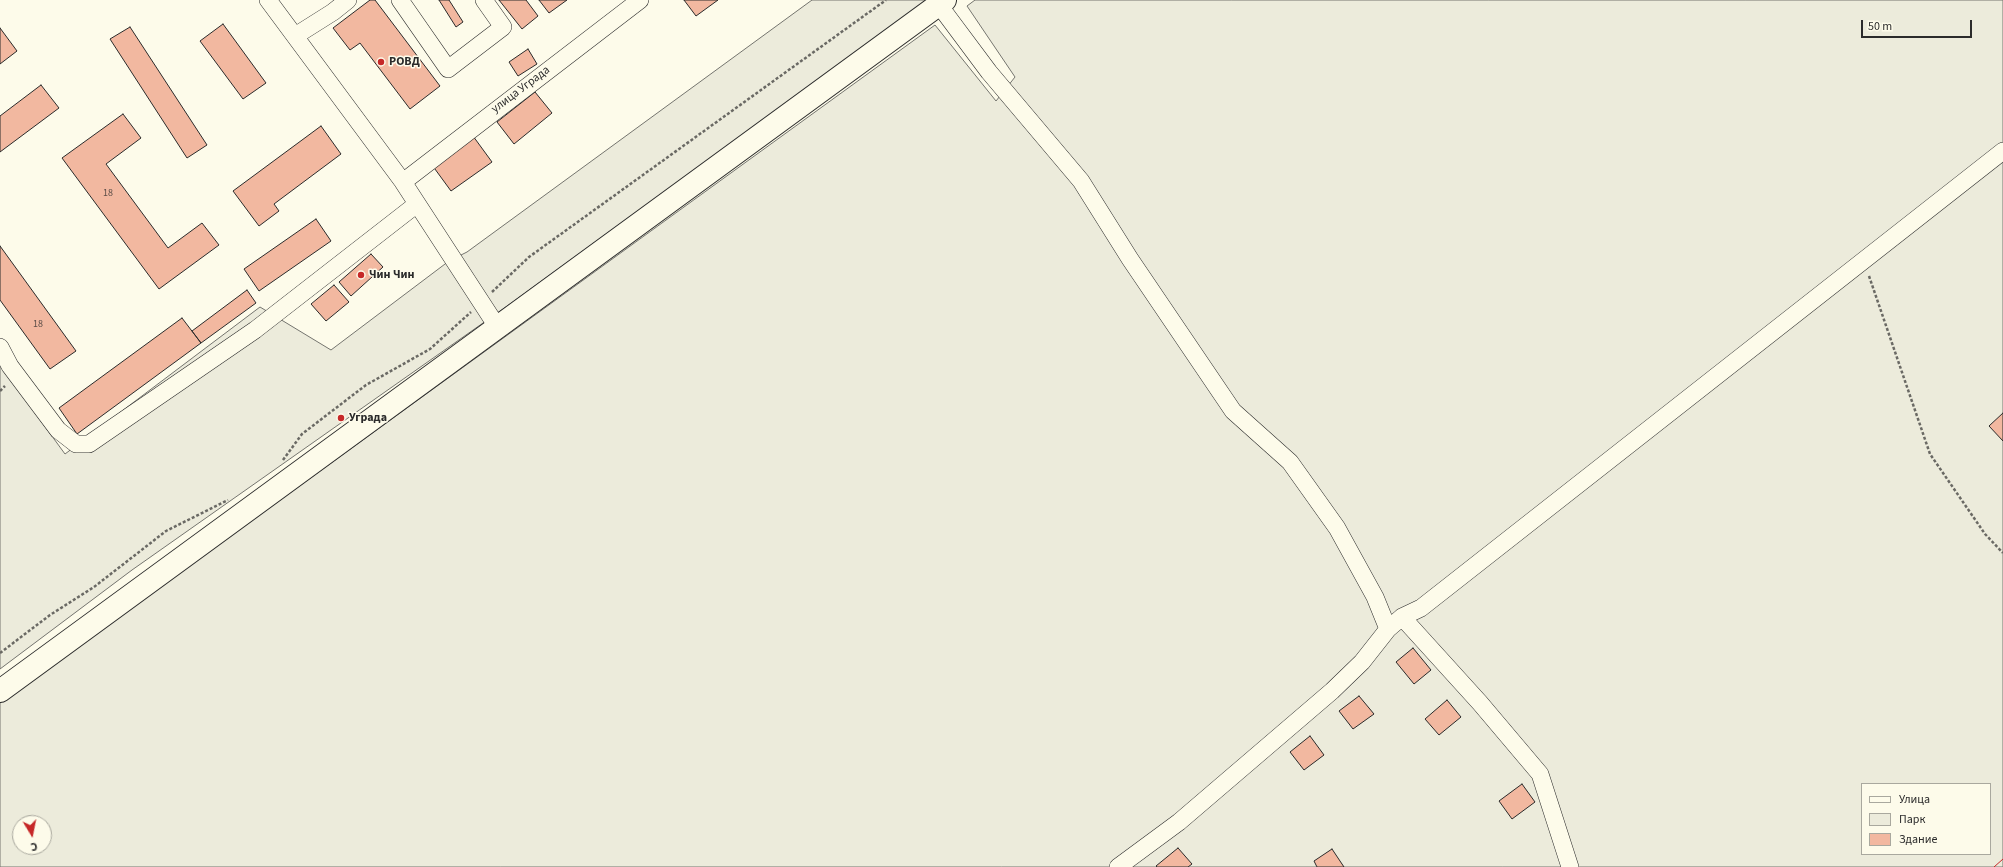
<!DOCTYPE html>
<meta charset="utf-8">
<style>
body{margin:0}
#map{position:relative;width:2003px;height:867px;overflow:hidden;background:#fdfbea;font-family:"Source Sans 3",sans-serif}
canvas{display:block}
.legend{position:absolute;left:1861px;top:783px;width:130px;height:72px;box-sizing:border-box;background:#fdfbea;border:1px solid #a9a89e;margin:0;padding:5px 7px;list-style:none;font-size:12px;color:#2b2b2b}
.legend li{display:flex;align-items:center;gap:8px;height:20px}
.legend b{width:20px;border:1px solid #a9a89e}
.north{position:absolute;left:12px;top:815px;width:40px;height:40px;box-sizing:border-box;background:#fdfbea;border:1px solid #a9a89e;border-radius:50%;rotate:170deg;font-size:11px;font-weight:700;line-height:16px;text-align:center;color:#2b2b2b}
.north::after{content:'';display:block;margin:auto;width:14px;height:18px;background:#c62828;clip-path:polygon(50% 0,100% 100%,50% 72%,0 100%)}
.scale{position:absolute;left:1861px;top:20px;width:111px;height:18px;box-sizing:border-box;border:2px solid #2b2b2b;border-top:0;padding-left:5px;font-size:12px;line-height:14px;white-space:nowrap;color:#2b2b2b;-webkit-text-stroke:3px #fdfbea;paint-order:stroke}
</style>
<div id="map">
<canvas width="2003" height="867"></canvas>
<ul class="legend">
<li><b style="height:5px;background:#fdfbea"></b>Улица</li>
<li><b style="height:11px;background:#ecebdb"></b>Парк</li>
<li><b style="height:11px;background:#f2b8a0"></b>Здание</li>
</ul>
<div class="north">С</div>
<div class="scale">50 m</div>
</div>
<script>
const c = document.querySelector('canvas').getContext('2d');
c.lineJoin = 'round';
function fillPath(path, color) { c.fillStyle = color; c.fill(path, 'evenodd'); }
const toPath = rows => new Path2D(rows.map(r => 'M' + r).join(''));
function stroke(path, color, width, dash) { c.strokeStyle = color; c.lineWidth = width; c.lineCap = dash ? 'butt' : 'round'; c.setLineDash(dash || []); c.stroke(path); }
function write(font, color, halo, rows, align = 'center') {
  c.font = font + ' "Source Sans 3",sans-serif'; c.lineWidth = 3; c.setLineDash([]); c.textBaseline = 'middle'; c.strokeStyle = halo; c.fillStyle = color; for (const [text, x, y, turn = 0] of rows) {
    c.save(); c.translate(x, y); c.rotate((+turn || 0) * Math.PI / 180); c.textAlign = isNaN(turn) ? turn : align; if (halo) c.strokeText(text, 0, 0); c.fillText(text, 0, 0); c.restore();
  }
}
const green = toPath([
 [812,0,928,0,510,304,132,570,0,669,0,365,65,454,260,307,331,350,449,261,467,252,812,0],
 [975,0,2003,0,2003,867,0,867,0,703,935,25,996,101,1015,77,967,6,975,0],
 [1862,784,1990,784,1990,854,1862,854,1862,784],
 [20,823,44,823,44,847,20,847,20,823]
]);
fillPath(green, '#ecebdb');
stroke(green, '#74746e', 1);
const building = toPath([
 [370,0,375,0,440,86,410,109,360,43,350,50,333,28,370,0],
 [439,0,449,0,463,22,456,27,439,0],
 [499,0,526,0,538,16,522,29,499,0],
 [539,0,567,0,549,13,539,0],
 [684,0,718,0,696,16,684,0],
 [223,24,266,83,243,99,200,41,223,24],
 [130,27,207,145,187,158,110,39,130,27],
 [0,28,17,51,0,64,0,28],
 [528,49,537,64,518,76,509,62,528,49],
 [41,85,59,108,0,152,0,116,41,85],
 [535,92,552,113,514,144,497,122,535,92],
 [123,114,141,138,106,164,168,248,202,223,219,245,159,289,62,158,123,114],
 [321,126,341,154,274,204,279,211,259,226,233,191,321,126],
 [473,136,492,162,451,191,432,165,473,136],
 [316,219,331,241,259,291,244,269,316,219],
 [0,246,76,351,50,369,0,300,0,246],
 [371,254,383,267,351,296,339,282,371,254],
 [334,285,349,302,326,321,311,304,334,285],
 [247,290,256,303,201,343,192,331,247,290],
 [182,318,201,343,77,434,59,408,182,318],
 [2003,413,2003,441,1989,426,2003,413],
 [1413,648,1431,670,1414,684,1396,662,1413,648],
 [1359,696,1374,714,1353,729,1339,711,1359,696],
 [1447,700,1461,717,1439,735,1425,719,1447,700],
 [1310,736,1324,755,1304,770,1290,752,1310,736],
 [1522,784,1535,802,1512,819,1499,801,1522,784],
 [1178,848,1192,864,1188,867,1157,867,1156,866,1178,848],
 [1332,849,1344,867,1317,867,1314,861,1332,849]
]);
fillPath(building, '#f2b8a0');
stroke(building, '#2b2b2b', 1);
const minor = toPath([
 [268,0,403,182,498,328],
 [400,0,448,69,503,27,484,0],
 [939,5,989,72,1081,181,1130,259,1233,411,1290,462,1337,528,1375,597,1388,629,1402,617,1421,608,2003,151],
 [295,36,333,12,348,0],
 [403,182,640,0],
 [0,347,10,366,58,430,76,444,89,444,255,330,417,204],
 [1402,617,1480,703,1540,774,1570,867],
 [1118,867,1179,822,1332,691,1362,662,1388,629]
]);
const highway = toPath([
 [0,691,945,0]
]);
stroke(minor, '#2b2b2b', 18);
stroke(highway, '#2b2b2b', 24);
stroke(toPath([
 [1869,276,1930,454,1985,534,2003,553],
 [492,292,529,257,886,0],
 [0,391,5,386],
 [283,460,302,434,366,385,430,349,471,312],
 [0,653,50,615,94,587,166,531,228,500]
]), '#6a6964', 2.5, [3, 2]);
stroke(minor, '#fdfbea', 17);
stroke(highway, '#fdfbea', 22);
stroke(toPath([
 [1994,867,2003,859]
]), '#c62828', 1, [14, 3, 2, 3]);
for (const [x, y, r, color] of [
 [381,62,4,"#c62828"],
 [361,275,4,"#c62828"],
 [341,418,4,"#c62828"]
]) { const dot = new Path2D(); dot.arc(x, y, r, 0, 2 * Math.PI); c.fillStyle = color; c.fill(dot); stroke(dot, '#fdfbea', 1.5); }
write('10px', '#5d4e48', null, [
 ["18",108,194],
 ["18",38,325]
]);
write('bold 12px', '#2b2b2b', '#fdfbea', [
 ["РОВД",389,62],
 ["Чин Чин",369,275],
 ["Уграда",349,418]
], 'left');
write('12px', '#2b2b2b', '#fdfbea', [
 ["улица Уграда",521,90,-37]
]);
</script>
